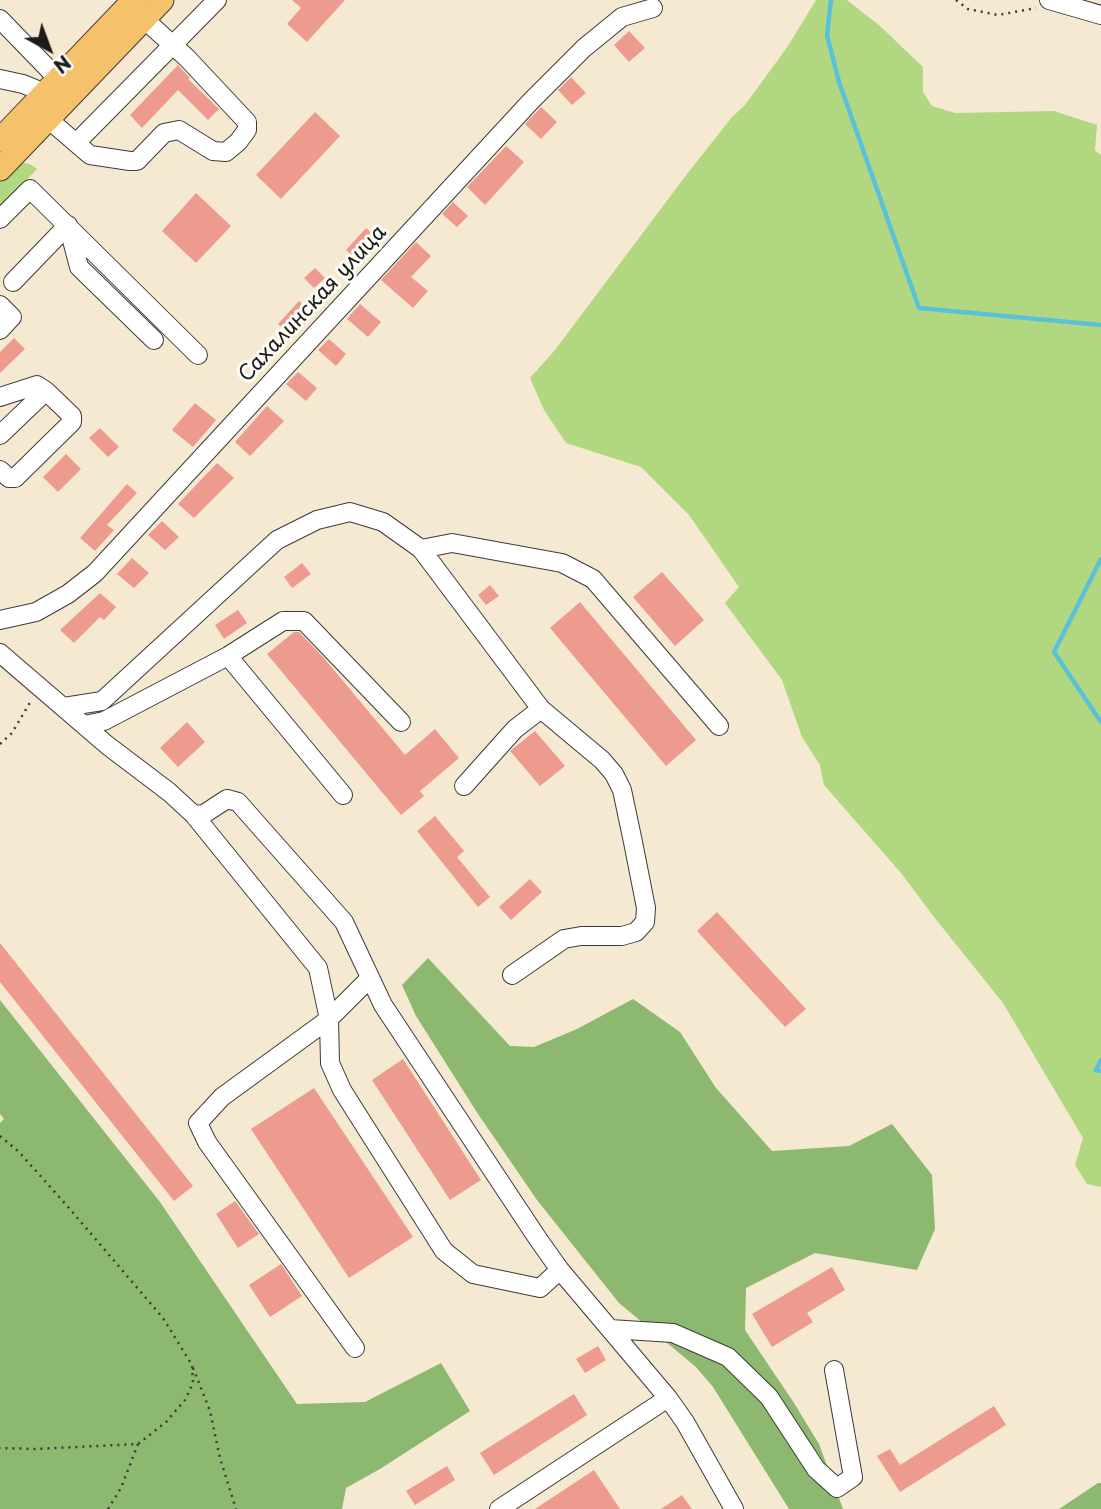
<!DOCTYPE html>
<meta charset="utf-8">
<style>
body{margin:0}
#map{position:relative;width:1101px;height:1509px;overflow:hidden;background:#f5e9d2;font-family:"Playpen Sans",sans-serif}
canvas{display:block}
.north{position:absolute;left:14px;top:14px;width:70px;height:70px;-webkit-text-stroke:5px #fdfcf7;paint-order:stroke;rotate:139deg;font-size:19px;font-weight:700;line-height:28px;text-align:center;color:#1c1c1c}
.north::after{content:'';display:block;margin:auto;width:24px;height:32px;background:#1c1c1c;clip-path:polygon(50% 0,100% 100%,50% 72%,0 100%)}
</style>
<div id="map">
<canvas width="1101" height="1509"></canvas>
<div class="north">N</div>
</div>
<script>
const c = document.querySelector('canvas').getContext('2d');
c.lineJoin = 'round';
function fillPath(path, color) { c.fillStyle = color; c.fill(path, 'evenodd'); }
const toPath = rows => new Path2D(rows.map(r => 'M' + r).join(''));
function stroke(path, color, width, dash) { c.strokeStyle = color; c.lineWidth = width; c.lineCap = dash ? 'butt' : 'round'; c.setLineDash(dash || []); c.stroke(path); }
function write(font, color, halo, rows, align = 'center') {
  c.font = font + ' "Playpen Sans",sans-serif'; c.lineWidth = 6; c.setLineDash([]); c.textBaseline = 'middle'; c.strokeStyle = halo; c.fillStyle = color; for (const [text, x, y, turn = 0] of rows) {
    c.save(); c.translate(x, y); c.rotate((+turn || 0) * Math.PI / 180); c.textAlign = isNaN(turn) ? turn : align; if (halo) c.strokeText(text, 0, 0); c.fillText(text, 0, 0); c.restore();
  }
}
fillPath(toPath([
 [816,0,847,0,880,26,923,67,923,92,932,106,955,113,1054,111,1097,125,1095,150,1101,155,1101,1187,1087,1184,1075,1165,1083,1138,1003,1003,934,917,901,873,824,785,820,765,802,737,782,680,725,603,739,587,689,515,641,467,566,443,544,410,530,378,555,350,687,174,732,117,745,105,788,46],
 [23,163,30,164,37,169,0,207,0,181,15,165]
]), '#b2d781');
fillPath(toPath([
 [428,958,510,1046,534,1047,577,1029,633,999,680,1032,716,1088,772,1151,849,1146,892,1124,932,1175,935,1229,917,1270,815,1253,746,1288,745,1330,794,1403,819,1444,843,1509,789,1509,713,1387,696,1367,619,1303,537,1200,478,1114,416,1016,402,985],
 [0,1000,160,1202,297,1404,365,1402,441,1363,470,1411,380,1469,346,1488,342,1509,0,1509,0,1123,4,1119,0,1114],
 [1098,1483,1101,1483,1101,1509,1059,1509]
]), '#8db86f');
stroke(toPath([
 [831,0,827,35,839,82,919,308,1101,325],
 [1101,559,1054,652,1101,722],
 [1101,1060,1096,1070,1101,1071]
]), '#5bc1d9', 4.5);
fillPath(toPath([
 [292,0,345,0,307,42,287,24,301,8],
 [629,31,645,48,629,62,614,45],
 [178,65,190,78,188,79,219,109,208,120,178,90,142,128,130,115],
 [571,77,586,93,572,105,558,90],
 [541,107,557,122,541,139,525,124],
 [315,112,340,136,281,199,256,175],
 [506,146,524,162,485,205,467,187],
 [196,193,231,226,196,263,162,231],
 [453,202,468,216,457,227,442,214],
 [366,228,380,241,361,263,346,250],
 [416,242,431,256,411,277,428,291,413,308,381,280],
 [315,268,325,278,314,288,304,278],
 [299,301,314,314,293,337,278,324],
 [360,304,381,322,368,337,347,319],
 [14,338,25,349,0,373,0,352],
 [329,339,346,354,336,366,318,350],
 [298,372,317,388,306,401,286,384],
 [195,403,216,420,193,447,172,430],
 [267,406,284,421,250,456,235,442],
 [100,428,119,447,108,457,89,438],
 [66,454,81,469,58,492,43,477],
 [217,463,234,478,194,518,178,504],
 [127,484,137,493,107,525,114,530,95,551,80,538],
 [162,521,179,537,165,550,148,535],
 [132,558,149,573,134,588,117,574],
 [302,563,311,574,292,588,284,577],
 [662,572,704,620,675,646,633,597],
 [490,585,499,596,486,605,478,595],
 [100,593,116,607,104,620,100,617,74,643,60,630],
 [580,602,696,740,666,766,550,628],
 [238,610,247,623,224,639,215,625],
 [294,632,299,632,323,657,405,755,435,729,459,758,420,791,424,796,401,815,267,654],
 [187,722,205,742,178,767,160,748],
 [535,731,565,766,540,786,510,751],
 [435,816,464,851,457,857,490,897,478,907,417,831],
 [530,879,542,892,511,920,499,907],
 [717,912,806,1009,785,1027,697,931],
 [0,943,193,1186,174,1201,0,982],
 [403,1059,481,1180,450,1200,372,1080],
 [314,1088,413,1237,349,1278,251,1129],
 [235,1201,259,1234,238,1248,216,1214],
 [281,1264,302,1296,270,1317,249,1285],
 [832,1267,845,1290,807,1313,813,1322,772,1347,752,1314],
 [598,1346,606,1360,585,1373,576,1359],
 [574,1394,587,1415,494,1475,480,1453],
 [994,1406,1006,1425,900,1492,877,1456,890,1449,900,1465],
 [447,1466,455,1480,415,1505,406,1491],
 [594,1470,620,1509,535,1509],
 [682,1495,692,1509,661,1509]
]), '#ee9b8f');
const minor = toPath([
 [1049,0,1101,15],
 [0,19,58,79],
 [0,79,23,84,45,93],
 [48,119,90,155,130,161,137,161,164,133,179,130,213,151,226,152,238,142,247,130,247,122,187,58,144,19],
 [77,142,217,0],
 [0,219,30,189,198,355],
 [13,282,68,225,79,267,154,340],
 [0,305,12,317,0,330],
 [0,397,37,385,46,391,0,435],
 [0,470,9,478,15,478,72,422,72,416,46,391],
 [421,549,541,709,602,760,614,774,622,790,633,842,646,908,645,922,636,932,622,936,581,936,564,939,512,975],
 [0,620,36,612,68,594,95,573,531,101,584,48,622,17,653,8],
 [0,653,107,745,169,792,194,815,204,814,227,799,238,802,344,922,383,1005,538,1239,560,1270,668,1398,685,1422,734,1509],
 [228,656,343,795],
 [64,707,102,701,277,540,317,520,350,512,383,522,421,549,452,543,562,563,593,579,719,726],
 [85,725,104,721,228,656,283,621,304,621,401,722],
 [464,786,515,729,541,709],
 [194,815,318,968,329,1019,330,1063,342,1090,444,1251,473,1274,540,1288,560,1270],
 [610,1329,673,1333,728,1357,769,1397,816,1469,837,1488,853,1477,834,1370],
 [355,1348,207,1142,198,1123,222,1097,329,1019,370,978],
 [499,1509,668,1398]
]);
const major = toPath([
 [0,140,134,0],
 [0,169,162,0]
]);
stroke(minor, '#3d3b37', 20);
stroke(major, '#3d3b37', 25);
stroke(toPath([
 [956,0,968,9,998,15,1036,8],
 [0,744,12,733,32,699],
 [0,1136,19,1152,69,1208,163,1318,192,1365,193,1383,185,1400,166,1422,138,1444,35,1449,0,1448],
 [193,1368,210,1411,220,1458,236,1509],
 [108,1509,121,1488,138,1444]
]), '#3d3b37', 2.5, [2, 5]);
stroke(minor, '#fff', 18);
stroke(major, '#f5c16b', 23);
write('21px', '#1c1c1c', '#fdfcf7', [
 ["Сахалинская улица",313,304,-47]
]);
</script>
